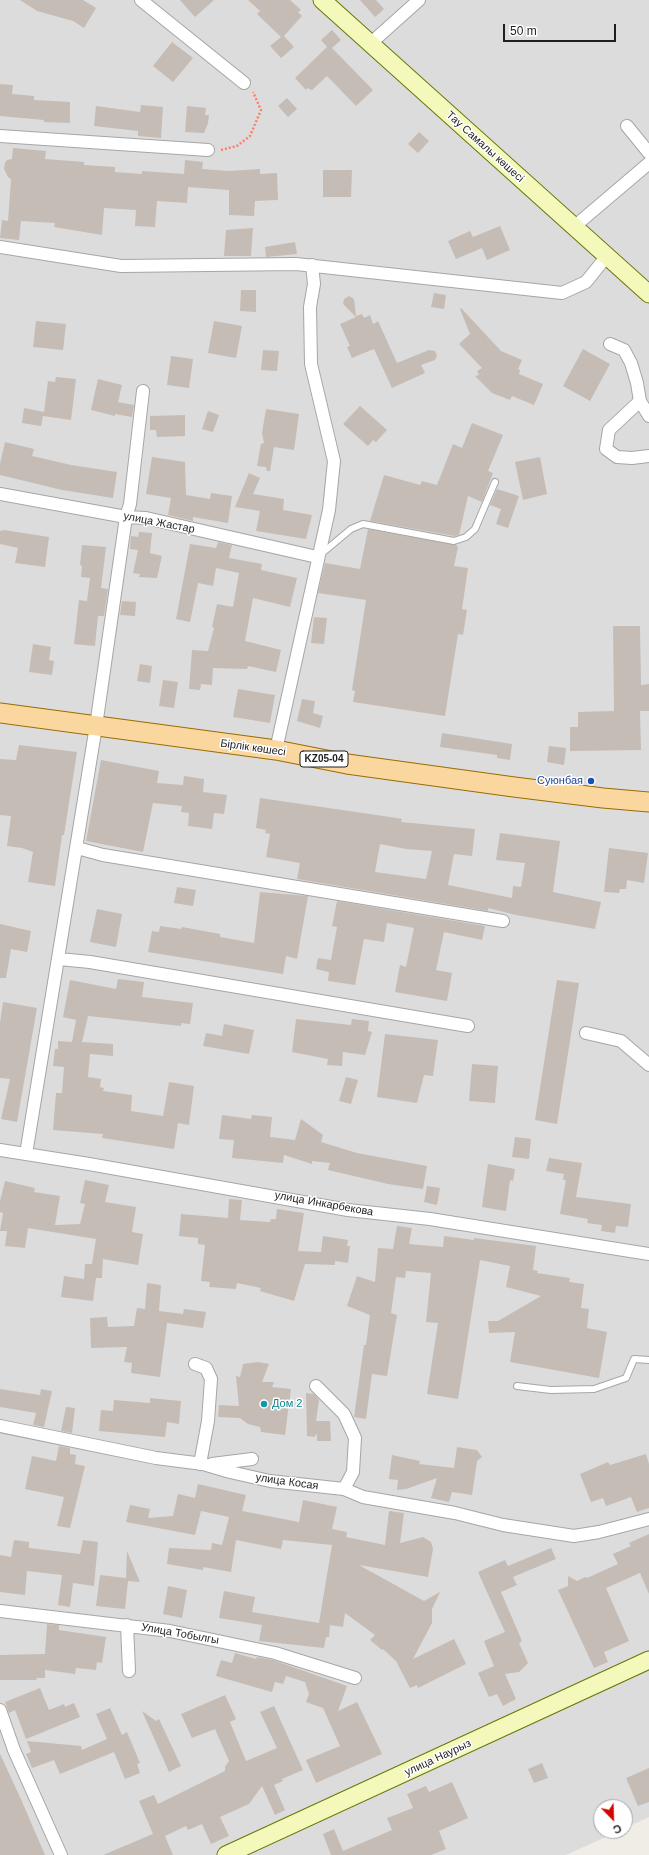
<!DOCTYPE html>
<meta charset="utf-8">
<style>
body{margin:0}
#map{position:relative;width:649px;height:1855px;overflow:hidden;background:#f0ede6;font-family:Helvetica,sans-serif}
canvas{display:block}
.north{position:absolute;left:593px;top:1799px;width:40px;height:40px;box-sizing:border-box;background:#fff;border:1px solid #a5a5a5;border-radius:50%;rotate:157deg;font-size:11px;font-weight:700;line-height:16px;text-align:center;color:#1f1f1f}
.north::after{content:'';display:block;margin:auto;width:14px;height:18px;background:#cd0802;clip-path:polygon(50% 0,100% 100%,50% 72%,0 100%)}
.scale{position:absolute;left:503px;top:24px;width:113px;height:18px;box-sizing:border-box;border:2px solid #1f1f1f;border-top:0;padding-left:5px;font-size:12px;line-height:14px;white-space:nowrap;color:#1f1f1f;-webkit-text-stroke:3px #fff;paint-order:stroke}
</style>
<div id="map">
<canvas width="649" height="1855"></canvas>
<div class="north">С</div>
<div class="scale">50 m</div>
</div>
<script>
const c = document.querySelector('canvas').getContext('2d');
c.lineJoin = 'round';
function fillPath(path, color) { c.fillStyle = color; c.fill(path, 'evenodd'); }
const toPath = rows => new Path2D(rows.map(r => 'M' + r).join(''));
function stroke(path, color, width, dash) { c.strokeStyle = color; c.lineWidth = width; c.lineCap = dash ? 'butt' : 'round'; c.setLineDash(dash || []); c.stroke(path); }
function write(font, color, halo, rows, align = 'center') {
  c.font = font + ' Helvetica,sans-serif'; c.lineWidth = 3; c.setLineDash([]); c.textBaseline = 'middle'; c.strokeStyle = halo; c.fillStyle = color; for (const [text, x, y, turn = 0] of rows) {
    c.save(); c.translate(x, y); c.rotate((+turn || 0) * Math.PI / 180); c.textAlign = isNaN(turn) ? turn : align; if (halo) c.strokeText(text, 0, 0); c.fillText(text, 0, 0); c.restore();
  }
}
fillPath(toPath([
 [0,0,649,0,649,1817,625,1828,625,1807,601,1807,601,1831,619,1831,566,1855,0,1855]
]), '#dddcdc');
fillPath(toPath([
 [20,0,83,0,96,8,84,28,73,21,37,11],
 [180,0,214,0,195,17],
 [248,0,290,0,301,10,298,12,302,16,284,36,294,47,281,58,270,46,281,37,257,14,260,11],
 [360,0,376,0,384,9,375,17],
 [332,30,341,40,332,48,373,90,356,106,327,76,312,90,307,88,306,90,295,78,327,47,321,40],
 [172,42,193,58,173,82,153,66],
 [0,84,13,85,12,94,34,96,34,100,70,102,70,123,44,122,44,120,0,116],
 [287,98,297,109,288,117,278,106],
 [141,105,163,107,161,138,138,136,138,131,94,126,96,106,140,112],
 [187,106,206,108,205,115,209,115,208,123,204,133,185,132],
 [419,132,429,141,418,153,408,144],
 [13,148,46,151,45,159,84,162,84,165,115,167,115,172,142,174,142,171,184,174,185,160,203,162,202,169,229,171,260,169,260,174,277,173,278,200,255,201,254,216,229,215,229,190,188,187,187,203,157,201,155,227,135,226,136,210,104,208,102,235,54,227,55,223,21,221,19,240,0,238,2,220,8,221,11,179,8,177,4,169,5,163,7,160,12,159],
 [323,170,352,170,351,197,323,197],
 [500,226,510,250,487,260,482,248,456,259,448,241,470,231,473,237],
 [253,228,251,256,224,256,226,230],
 [295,242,297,254,266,257,265,247],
 [241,290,256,290,256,312,240,311],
 [434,293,446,295,444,309,431,307],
 [349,296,354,299,356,316,362,314,364,318,370,315,373,324,378,321,397,363,429,350,435,351,437,356,435,360,421,365,425,373,392,388,374,349,352,358,347,347,350,346,340,324,356,317,343,304,344,299],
 [461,308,501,351,522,360,518,369,520,370,519,374,543,384,534,405,512,396,510,400,492,393,475,376,479,375,477,371,482,368,459,344,470,334,460,309],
 [36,321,66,324,63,350,33,347],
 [214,321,242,326,236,358,208,353],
 [583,349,610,364,590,401,563,386],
 [263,350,279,351,277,371,261,370],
 [171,356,193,359,189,388,167,385],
 [56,377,76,379,71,420,43,416,41,426,22,423,24,408,44,412,48,381,55,382],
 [98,379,122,385,118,402,134,405,132,417,115,414,115,416,91,410],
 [360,406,387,430,376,442,373,440,368,446,343,424],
 [266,409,299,414,294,450,274,447,270,471,267,471,266,467,257,466,261,444,264,443,262,433],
 [208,411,219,415,213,432,202,429],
 [185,415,185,436,157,437,156,430,150,430,150,416],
 [472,423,503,435,488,471,493,473,482,502,468,496,459,535,454,536,370,521,384,475,420,485,422,481,437,485,453,444,462,448],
 [5,442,34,449,32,456,71,465,117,472,113,498,62,490,0,475,0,464],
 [152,457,185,462,186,495,210,499,211,493,232,496,228,523,193,517,193,521,168,515,171,498,146,494],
 [540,457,547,494,523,500,515,462],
 [249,473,260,478,253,494,284,499,283,510,312,515,306,539,256,531,260,511,235,507],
 [497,489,519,496,508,528,496,524,501,509,490,505],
 [368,529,456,545,458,547,454,566,468,568,462,609,467,610,463,635,458,634,445,716,353,702,355,691,352,690,366,600,318,593,325,563,360,569],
 [4,530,49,537,45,567,15,563,18,548,0,544,0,531],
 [139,532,152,533,150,553,162,556,157,578,139,577,140,574,133,573,138,550,130,549,131,536,138,537],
 [218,542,232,545,229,558,262,564,261,570,297,578,290,607,253,598,245,641,281,650,276,672,248,666,247,669,213,668,212,685,201,684,200,690,189,689,192,650,208,651,214,628,212,627,217,604,233,607,239,573,216,568,213,586,198,583,190,622,176,619,190,544,216,548],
 [82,545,106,547,101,588,108,589,104,616,98,616,95,646,74,644,79,600,87,601,90,578,81,577,82,566,80,565],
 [122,601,136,602,135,616,120,615],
 [314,617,327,618,324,644,311,643],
 [613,626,640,626,641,685,649,684,649,711,640,711,641,750,570,751,570,727,578,727,578,712,614,711],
 [33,644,51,647,49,660,54,661,52,675,29,672],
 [140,664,152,666,150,683,137,681],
 [163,680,178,682,174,708,159,706],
 [238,689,275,695,270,723,233,717],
 [302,699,315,701,313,713,323,716,320,728,297,721],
 [442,733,512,744,510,760,497,758,497,755,440,747],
 [19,745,77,752,64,835,62,835,55,886,28,882,33,852,22,848,7,846,11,816,0,815,0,759,16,760],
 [549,746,566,748,564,765,547,762],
 [101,760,159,771,157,783,183,785,184,776,204,779,203,792,227,795,224,814,214,813,212,829,188,826,189,813,181,812,182,806,153,803,143,852,86,841],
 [260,798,390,817,402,819,401,822,475,829,472,856,454,854,448,885,512,898,513,886,521,887,525,863,496,860,500,833,560,841,553,892,601,902,595,929,516,915,488,908,488,911,297,879,300,863,266,857,270,834,265,833,266,830,256,828],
 [380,844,406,849,432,851,426,879,375,872],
 [609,848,648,853,644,883,627,880,626,889,620,889,619,893,604,892],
 [177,887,196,890,193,906,174,903],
 [260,892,308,896,297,959,286,956,283,974,148,952,152,931,159,932,160,926,181,929,182,927,220,934,220,937,254,943],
 [337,901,485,926,482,940,444,932,436,970,452,973,447,1001,395,992,400,965,406,967,414,928,387,923,384,942,364,939,355,985,328,981,329,972,316,969,318,958,331,960,337,927,332,926],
 [97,909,122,914,116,947,90,942],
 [0,924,31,931,27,952,11,949,6,978,0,978],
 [118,979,144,982,142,997,193,1003,190,1024,181,1023,181,1026,88,1016,82,1042,113,1044,113,1056,90,1054,88,1077,101,1079,100,1087,104,1088,103,1091,132,1095,131,1111,163,1116,169,1082,194,1086,189,1125,178,1123,174,1149,102,1138,103,1134,53,1130,56,1093,62,1093,64,1067,53,1066,55,1049,58,1049,58,1041,72,1042,76,1020,63,1017,70,980,116,989],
 [557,980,579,983,557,1124,535,1120],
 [3,1002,37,1008,17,1122,1,1119,10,1079,0,1078,0,1023],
 [296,1019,351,1025,352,1019,369,1021,368,1031,372,1032,365,1055,343,1052,342,1066,327,1065,328,1059,292,1052],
 [224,1024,254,1030,249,1054,203,1046,206,1033,222,1036],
 [385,1034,438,1040,433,1076,424,1075,417,1103,377,1097],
 [472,1064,498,1066,495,1103,469,1101],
 [346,1077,358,1080,351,1104,339,1101],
 [222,1115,251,1119,252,1115,272,1117,270,1137,295,1140,301,1119,323,1135,321,1142,357,1153,427,1166,423,1189,388,1184,328,1170,330,1163,312,1161,312,1164,284,1155,283,1163,232,1158,234,1140,219,1139],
 [515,1137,531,1139,529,1159,512,1157],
 [549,1158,582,1163,576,1197,631,1204,628,1227,616,1226,615,1233,601,1231,602,1225,587,1223,588,1219,560,1214,566,1180,563,1180,564,1174,546,1171],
 [488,1164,515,1169,513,1181,510,1180,506,1211,482,1207],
 [85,1180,109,1185,105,1202,136,1207,132,1232,143,1234,138,1265,103,1259,102,1278,96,1278,93,1301,61,1297,64,1276,84,1279,85,1264,92,1264,96,1239,28,1228,25,1248,5,1246,7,1231,0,1231,3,1213,0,1212,0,1201,5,1181,35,1188,34,1192,60,1196,55,1225,80,1224,85,1204,80,1203],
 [427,1186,440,1188,437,1205,424,1202],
 [229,1199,242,1200,240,1220,270,1222,271,1219,276,1219,277,1209,304,1213,298,1251,321,1252,323,1236,348,1240,347,1246,350,1246,348,1263,335,1261,335,1265,305,1264,294,1301,260,1291,261,1288,237,1283,236,1289,209,1287,210,1282,201,1281,205,1245,198,1244,198,1238,179,1236,181,1214,228,1218],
 [397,1226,412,1228,409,1244,443,1247,444,1236,474,1240,474,1238,536,1246,533,1270,538,1271,537,1273,570,1278,569,1282,584,1284,581,1308,589,1309,587,1328,607,1332,599,1378,510,1362,515,1332,489,1333,488,1321,498,1321,541,1296,506,1287,510,1266,480,1260,458,1399,427,1394,438,1323,426,1322,431,1273,406,1271,405,1278,396,1277,391,1313,397,1315,387,1376,372,1374,366,1419,354,1417,364,1345,366,1345,370,1315,347,1306,357,1276,375,1282,378,1248,393,1249],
 [147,1283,161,1285,159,1311,183,1314,184,1309,206,1312,203,1328,167,1323,160,1377,131,1373,132,1363,124,1362,127,1347,91,1348,90,1318,107,1317,108,1327,134,1326,137,1308,145,1309],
 [258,1362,269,1364,262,1382,274,1382,272,1387,291,1389,285,1435,261,1432,260,1427,248,1424,240,1418,218,1417,219,1405,239,1406,236,1376,240,1377,243,1364],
 [0,1389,40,1395,41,1389,52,1391,44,1427,33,1425,36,1413,0,1407],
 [306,1393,314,1394,319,1400,316,1421,330,1421,331,1441,317,1441,317,1434,314,1437,307,1436],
 [150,1398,181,1401,179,1424,167,1422,165,1437,99,1431,101,1410,113,1411,114,1400,150,1403],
 [66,1407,75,1408,72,1433,61,1431],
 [59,1446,70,1448,70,1454,76,1455,75,1464,85,1466,70,1528,57,1526,64,1497,25,1489,32,1456,56,1461],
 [457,1447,477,1450,482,1457,477,1461,472,1495,452,1492,449,1502,431,1498,437,1478,406,1489,397,1490,398,1480,389,1479,392,1455,420,1461,419,1464,454,1468],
 [646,1454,649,1464,649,1508,637,1512,631,1497,606,1506,603,1498,591,1502,580,1474,608,1462,610,1465],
 [198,1484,246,1495,242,1511,299,1522,303,1500,337,1507,332,1529,347,1532,346,1537,385,1545,389,1511,404,1513,400,1543,423,1537,431,1542,433,1549,428,1577,359,1565,424,1601,440,1592,432,1609,432,1623,413,1659,454,1639,466,1664,418,1688,417,1685,410,1688,396,1661,383,1649,382,1650,370,1640,375,1635,345,1613,343,1627,330,1625,329,1637,326,1637,324,1648,259,1641,262,1625,219,1618,224,1591,255,1597,252,1612,319,1623,332,1545,283,1540,281,1549,236,1540,231,1572,203,1567,203,1570,167,1564,169,1548,211,1550,212,1543,222,1545,229,1517,201,1511,195,1535,126,1522,130,1505,150,1509,148,1518,173,1516,178,1494,195,1498],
 [649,1534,649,1594,640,1573,606,1588,629,1641,604,1652,608,1662,594,1668,558,1590,568,1586,568,1576,577,1581,585,1577,587,1578,618,1564,613,1554,631,1546,629,1543],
 [14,1540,29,1542,29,1548,80,1554,83,1540,98,1542,94,1586,73,1583,70,1607,58,1605,62,1575,27,1571,25,1595,0,1592,0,1555,11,1557],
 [551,1548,556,1559,513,1577,517,1585,501,1592,522,1641,519,1643,528,1663,519,1672,505,1674,516,1699,503,1706,497,1694,489,1697,478,1673,494,1666,484,1641,505,1632,478,1572,505,1560,508,1566],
 [127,1551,140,1582,128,1581,125,1609,96,1606,100,1575,126,1578],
 [168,1586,187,1590,182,1618,163,1614],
 [47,1624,59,1625,59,1630,106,1637,102,1663,97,1662,96,1670,76,1668,75,1674,45,1670,45,1678,36,1678,37,1680,0,1680,0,1655,45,1654],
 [235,1653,256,1659,257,1657,273,1660,347,1686,338,1711,357,1702,382,1754,316,1783,306,1760,340,1746,323,1708,306,1702,309,1694,305,1682,286,1676,283,1684,275,1682,272,1692,216,1676,221,1660,232,1663],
 [40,1688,49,1710,64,1704,65,1707,74,1703,80,1717,26,1739,15,1710,9,1713,5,1702],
 [225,1695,236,1719,230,1722,246,1761,277,1748,260,1712,274,1706,303,1770,282,1779,283,1781,274,1785,285,1810,275,1815,262,1786,249,1804,220,1817,229,1836,211,1844,202,1824,188,1830,186,1826,165,1836,173,1855,103,1855,153,1834,139,1801,154,1795,158,1804,225,1771,225,1767,229,1761,215,1729,192,1738,181,1714],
 [110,1708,122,1735,127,1732,140,1763,137,1764,140,1773,125,1779,114,1752,60,1774,54,1760,32,1768,26,1754,31,1752,27,1741,81,1746,82,1750,107,1739,96,1714],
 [142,1711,156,1721,159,1719,181,1766,169,1772],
 [0,1754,20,1797,45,1855,0,1855],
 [542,1763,548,1778,534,1783,528,1769],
 [649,1768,649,1802,638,1806,626,1778],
 [452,1782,468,1818,439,1831,446,1849,431,1855,331,1855,323,1834,334,1829,343,1851,392,1830,387,1818,413,1808,407,1794,426,1786,429,1792]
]), '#c5bcb5');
const lane = toPath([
 [321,554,351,529,363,524,454,541,466,537,475,529,495,482],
 [517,1386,551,1390,594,1389,626,1378,634,1359,649,1360]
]);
const street = toPath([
 [141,0,244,83],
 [371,43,419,0],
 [627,126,649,153],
 [0,136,208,150],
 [575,226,649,163],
 [0,247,121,266,296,264,562,293,586,282,606,257],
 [610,344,624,350,631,363,637,383,640,401,649,416],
 [640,401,609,430,606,449,617,457,632,458,649,456],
 [0,494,126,517,146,518,317,557],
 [276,750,329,510,334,461,311,364,310,307,314,284,312,265],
 [77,848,103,855,503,921],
 [59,959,90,962,468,1026],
 [586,1033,621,1041,649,1065],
 [0,1150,89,1164,348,1210,430,1219,649,1254],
 [26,1154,96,726,126,517,130,504,143,391],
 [195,1364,206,1368,211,1379,208,1421,200,1464],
 [316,1386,344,1414,355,1438,353,1472,344,1489],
 [0,1426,156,1458,203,1464,230,1472,270,1481,344,1489,363,1497,455,1513,503,1525,574,1536,599,1532,649,1519],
 [212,1464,252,1459],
 [0,1611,170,1631,275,1653,355,1678],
 [127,1625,129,1671],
 [0,1710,14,1750,61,1855]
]);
const secondary = toPath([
 [322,0,649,294],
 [226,1855,649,1660]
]);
const primary = toPath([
 [0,713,276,750,347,764,514,787,603,798,649,802]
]);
stroke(lane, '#a6a6a6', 8);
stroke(street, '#a6a6a6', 14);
stroke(secondary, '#677706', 19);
stroke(primary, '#9a6c01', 21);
stroke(toPath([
 [221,150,237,146,250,136,261,110,253,92]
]), '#f9816e', 2.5, [2, 2]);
stroke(lane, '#fff', 6);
stroke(street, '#fff', 12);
stroke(secondary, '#f4f9bb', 17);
stroke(primary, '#fbd7a0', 19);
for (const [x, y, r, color] of [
 [591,781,4,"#1a4fb4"],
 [264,1404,4,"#0f9aa8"]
]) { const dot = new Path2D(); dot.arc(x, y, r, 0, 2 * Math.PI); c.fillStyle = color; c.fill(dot); stroke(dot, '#fff', 1.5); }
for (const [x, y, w] of [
 [324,759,48]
]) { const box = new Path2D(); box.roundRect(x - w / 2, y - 8, w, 16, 3); c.fillStyle = '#fff'; c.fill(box); stroke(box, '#1f1f1f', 1); }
write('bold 10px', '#1f1f1f', null, [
 ["KZ05-04",324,759]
]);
write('11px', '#1f1f1f', '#fff', [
 ["Тау Самалы көшесі",485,147,42],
 ["улица Жастар",159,523,11],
 ["Бірлік көшесі",253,748,8],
 ["улица Инкарбекова",324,1204,10],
 ["улица Косая",287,1482,8],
 ["Улица Тобылгы",180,1634,10],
 ["улица Наурыз",438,1758,-25]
]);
write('11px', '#164399', '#fff', [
 ["Суюнбая",583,781]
], 'right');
write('11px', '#0d838f', '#fff', [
 ["Дом 2",272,1404]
], 'left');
</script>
